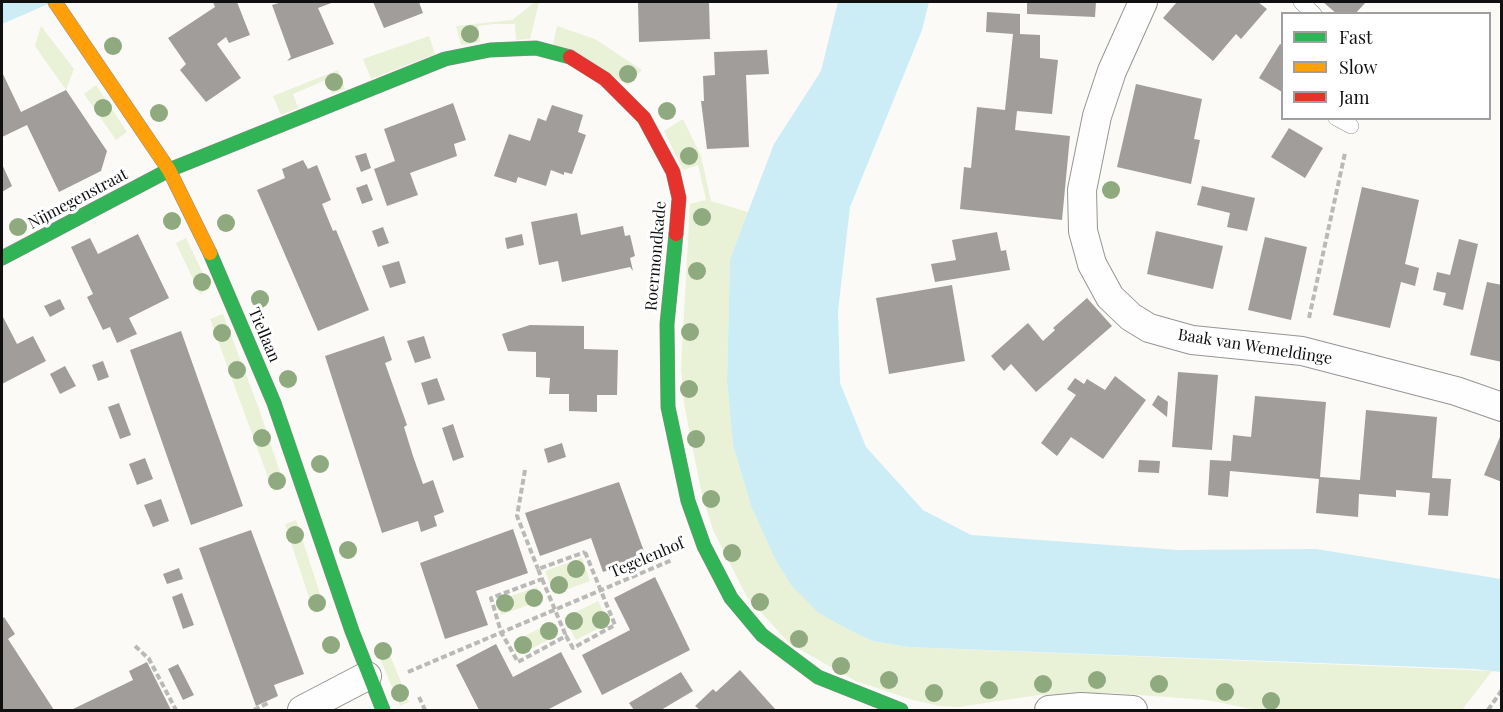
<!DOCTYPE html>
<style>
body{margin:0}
#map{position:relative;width:1503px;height:712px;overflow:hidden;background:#fcfaf6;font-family:"Playfair Display",serif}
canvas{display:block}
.frame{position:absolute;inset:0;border:3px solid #101010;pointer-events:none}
.legend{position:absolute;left:1281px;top:12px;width:210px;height:108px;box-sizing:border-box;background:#fff;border:2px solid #9f9f9f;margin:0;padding:8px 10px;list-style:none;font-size:18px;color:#101010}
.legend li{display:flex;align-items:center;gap:12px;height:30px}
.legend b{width:30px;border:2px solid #9f9f9f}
</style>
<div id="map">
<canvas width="1503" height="712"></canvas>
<div class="frame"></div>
<ul class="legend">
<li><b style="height:8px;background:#30b455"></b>Fast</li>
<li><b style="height:8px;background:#ff9f0a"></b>Slow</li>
<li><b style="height:8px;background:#e5322d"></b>Jam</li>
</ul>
</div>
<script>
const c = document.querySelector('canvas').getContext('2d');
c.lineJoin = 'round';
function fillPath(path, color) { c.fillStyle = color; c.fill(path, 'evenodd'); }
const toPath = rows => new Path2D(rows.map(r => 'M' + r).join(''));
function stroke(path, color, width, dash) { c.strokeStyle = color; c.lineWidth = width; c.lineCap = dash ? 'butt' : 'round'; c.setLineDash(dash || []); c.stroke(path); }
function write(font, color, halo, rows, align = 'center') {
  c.font = font + ' "Playfair Display",serif'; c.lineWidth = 6; c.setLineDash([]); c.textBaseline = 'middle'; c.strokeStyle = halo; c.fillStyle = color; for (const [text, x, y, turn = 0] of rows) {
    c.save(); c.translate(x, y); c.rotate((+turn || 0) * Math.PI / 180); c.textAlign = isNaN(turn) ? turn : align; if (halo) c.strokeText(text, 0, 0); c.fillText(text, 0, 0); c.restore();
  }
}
fillPath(toPath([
 [535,2,539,2,530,39,516,40,515,24,494,24,478,26,480,42,461,45,456,26,512,20],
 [41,26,74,69,66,90,35,46],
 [557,26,595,39,642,70,628,85,553,44],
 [429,36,435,54,371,79,363,59],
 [338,70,345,89,332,94,326,80,293,94,298,108,281,115,273,96],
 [96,85,127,132,116,140,84,94],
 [683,119,701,156,711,201,748,212,730,259,727,381,733,445,751,506,775,559,820,613,873,641,908,647,1492,671,1462,710,1257,710,1207,700,1113,693,1039,695,959,707,940,706,913,700,856,681,790,644,747,597,713,530,702,495,684,404,681,368,690,204,706,200,698,165,683,170,664,131],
 [186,238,210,288,200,294,176,243],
 [223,314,258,406,285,487,273,491,210,319],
 [296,520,325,609,314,613,285,524],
 [582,558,590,581,554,594,545,571],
 [537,587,542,600,501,615,496,601],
 [598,601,609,623,576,640,564,618],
 [552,622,558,635,519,655,513,642],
 [385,643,409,702,400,706,375,647]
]), '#e9f1d6');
fillPath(toPath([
 [2,2,53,2,2,24],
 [838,2,929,2,922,30,850,207,838,311,840,383,866,447,923,510,971,535,1178,550,1316,549,1501,579,1501,672,1474,669,908,647,873,641,848,629,819,613,792,586,775,559,751,506,733,445,727,381,730,259,774,144,821,71]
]), '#ccecf6');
fillPath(toPath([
 [213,2,237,2,250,35,229,43,226,37,217,44,241,78,206,102,180,70,186,64,168,38,215,7],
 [282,2,334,2,318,8,334,44,287,61,291,57,272,5],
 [373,2,419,2,423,13,384,28],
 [638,2,709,2,710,39,639,42],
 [1027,2,1096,2,1095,17,1027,14],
 [1177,2,1258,2,1267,9,1241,39,1236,34,1213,61,1163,18],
 [1323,2,1366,2,1355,14,1337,14],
 [987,12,1020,14,1020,34,1040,35,1040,58,1058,60,1052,114,1017,111,1015,130,1070,136,1062,220,960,209,964,167,971,168,977,107,1005,110,1013,34,986,32],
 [1280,44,1282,45,1282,92,1259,78],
 [767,50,769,74,746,75,749,147,707,149,701,101,704,101,703,76,715,75,714,52],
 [2,72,21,112,66,90,107,151,101,171,59,192,27,125,2,137],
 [1136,84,1202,99,1194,139,1200,140,1191,184,1117,167],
 [453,103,466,140,454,144,457,156,410,173,418,195,387,206,374,169,395,161,384,129],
 [552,105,583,115,578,132,586,135,572,174,564,172,564,175,551,170,546,186,518,177,516,183,494,176,509,134,530,141,538,118,546,121],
 [1289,128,1323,148,1305,178,1271,157],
 [366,153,371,168,361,172,355,156],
 [303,160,308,169,317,165,331,200,322,204,333,231,336,230,369,310,318,331,257,190,285,178,282,169],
 [2,164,12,186,2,192],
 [367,184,373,200,362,204,356,188],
 [1202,186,1255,198,1247,231,1227,227,1230,213,1197,205],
 [1362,187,1419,200,1405,264,1419,268,1415,286,1401,282,1390,328,1333,315],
 [577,213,581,235,623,226,625,236,630,235,635,256,630,258,633,271,630,267,562,282,558,261,539,265,531,222],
 [383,227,389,243,378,247,372,231],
 [1156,231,1223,246,1213,289,1147,274],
 [997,232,1001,251,1006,250,1010,270,935,282,931,264,956,260,952,240],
 [138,234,169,298,129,318,137,334,117,343,110,327,103,330,87,297,93,294,71,247,90,238,98,254],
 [522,234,524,245,507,249,505,238],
 [1265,237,1307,247,1291,320,1248,310],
 [1459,239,1478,244,1463,310,1443,305,1446,293,1433,290,1437,272,1450,275],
 [399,261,406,283,390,288,382,266],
 [1487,282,1502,285,1502,362,1470,355],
 [952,285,965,361,889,374,876,298],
 [1087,298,1112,326,1036,392,1011,364,1004,371,991,356,1028,323,1043,341,1055,330,1053,328],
 [60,299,65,309,50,317,44,306],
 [2,315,17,344,33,336,46,361,2,384],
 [530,325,584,326,584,349,618,350,617,395,597,395,597,412,569,411,569,394,549,394,550,378,536,377,536,352,508,351,502,334],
 [181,331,243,506,191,525,130,350],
 [384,336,392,360,385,363,407,425,404,427,413,456,423,484,433,480,444,512,434,516,437,526,421,532,418,521,382,533,325,356],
 [424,336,431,358,415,363,407,341],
 [103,361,109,377,98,381,92,365],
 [65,366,76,386,60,394,50,374],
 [1178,372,1218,375,1212,450,1172,447],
 [1115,376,1146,400,1103,459,1071,437,1057,456,1041,443,1076,395,1067,389,1075,378,1084,384,1087,379,1105,390],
 [437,378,445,400,428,405,421,383],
 [1158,395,1168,402,1167,417,1152,405],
 [1255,396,1326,402,1320,477,1360,480,1366,410,1437,417,1432,478,1451,479,1448,516,1428,515,1430,493,1396,490,1396,497,1359,494,1358,517,1316,513,1319,479,1230,471,1228,497,1208,495,1210,460,1231,461,1233,435,1251,437],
 [119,403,131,435,120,439,108,407],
 [453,424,464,457,453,461,442,428],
 [1500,437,1502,438,1502,482,1484,475],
 [562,443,566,457,548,463,544,449],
 [145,458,153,479,137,485,129,464],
 [1139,460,1160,461,1159,473,1138,472],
 [619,482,646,557,603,572,591,538,540,556,525,513],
 [161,499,169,521,153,527,144,505],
 [513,529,528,573,476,591,488,625,445,639,420,563],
 [251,530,304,674,274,685,278,696,256,706,199,548],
 [179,568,183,579,167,584,163,574],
 [655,577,690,650,602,695,582,655,630,630,614,598],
 [182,593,194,625,183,629,172,597],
 [4,617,15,634,8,639,54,710,2,710,2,619],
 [496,644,513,677,561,652,582,692,547,710,479,710,456,665],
 [147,662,171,710,71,710,133,680,129,671],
 [178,664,194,695,183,700,168,669],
 [740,670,776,710,700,710,695,706,713,689,716,692],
 [681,672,693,691,661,710,634,710,629,703]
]), '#a09d9b');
const lane = toPath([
 [1301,2,1314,14],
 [1336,118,1351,126]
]);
const street = toPath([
 [1143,2,1112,71,1097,116,1082,190,1083,231,1092,264,1110,297,1131,317,1149,328,1192,340,1302,351,1456,391,1502,407],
 [302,710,367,676],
 [1049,710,1081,707,1133,710]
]);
const fast = toPath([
 [676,234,667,324,668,407,688,501,704,546,731,598,762,635,818,677,901,710],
 [210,253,274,403,352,631,383,710],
 [2,258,169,170,445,59,490,50,536,48,570,57]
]);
const slow = toPath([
 [55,2,169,170,210,253]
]);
const jam = toPath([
 [570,57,605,79,644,118,673,172,679,198,676,234]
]);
stroke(lane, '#969594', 16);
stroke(street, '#969594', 30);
stroke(fast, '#8d8c8a', 15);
stroke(slow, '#8d8c8a', 15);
stroke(jam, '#8d8c8a', 15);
stroke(toPath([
 [1309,318,1345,153],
 [525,470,517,516,538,569],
 [585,552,615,625,573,648,566,636,518,662,501,632,491,598,542,579,538,569,585,552],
 [542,579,566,636],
 [135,646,149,659,176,710],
 [408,672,672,560],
 [419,697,425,710],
 [254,710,270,702],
 [1488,710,1502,690]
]), '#b9b9b8', 4, [6, 3]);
stroke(lane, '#fffefe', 15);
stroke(street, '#fffefe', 28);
stroke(fast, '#30b455', 14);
stroke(slow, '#ff9f0a', 14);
stroke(jam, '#e5322d', 14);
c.fillStyle = '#90aa80';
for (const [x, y] of [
 [470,34],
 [113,46],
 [628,74],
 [334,82],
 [103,108],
 [667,111],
 [159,113],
 [689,156],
 [1111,190],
 [702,217],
 [172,221],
 [226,223],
 [18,227],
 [697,271],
 [202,282],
 [260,299],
 [690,332],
 [222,333],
 [237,370],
 [288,379],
 [689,389],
 [262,438],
 [696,439],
 [320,464],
 [277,481],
 [711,499],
 [295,535],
 [348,550],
 [732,553],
 [576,569],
 [559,585],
 [534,598],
 [760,602],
 [317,603],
 [505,603],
 [601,620],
 [574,621],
 [549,631],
 [799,639],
 [331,645],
 [523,645],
 [383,651],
 [841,666],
 [889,680],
 [1097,680],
 [1043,684],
 [1159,684],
 [989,690],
 [1225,692],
 [400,693],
 [934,693],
 [1271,701]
]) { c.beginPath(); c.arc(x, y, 9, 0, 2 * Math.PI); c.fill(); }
write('16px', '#101010', '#fff', [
 ["Nijmegenstraat",78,199,-28],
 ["Roermondkade",656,256,-85],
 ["Tiellaan",264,335,67],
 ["Baak van Wemeldinge",1255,347,9],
 ["Tegelenhof",647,558,-23]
]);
</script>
